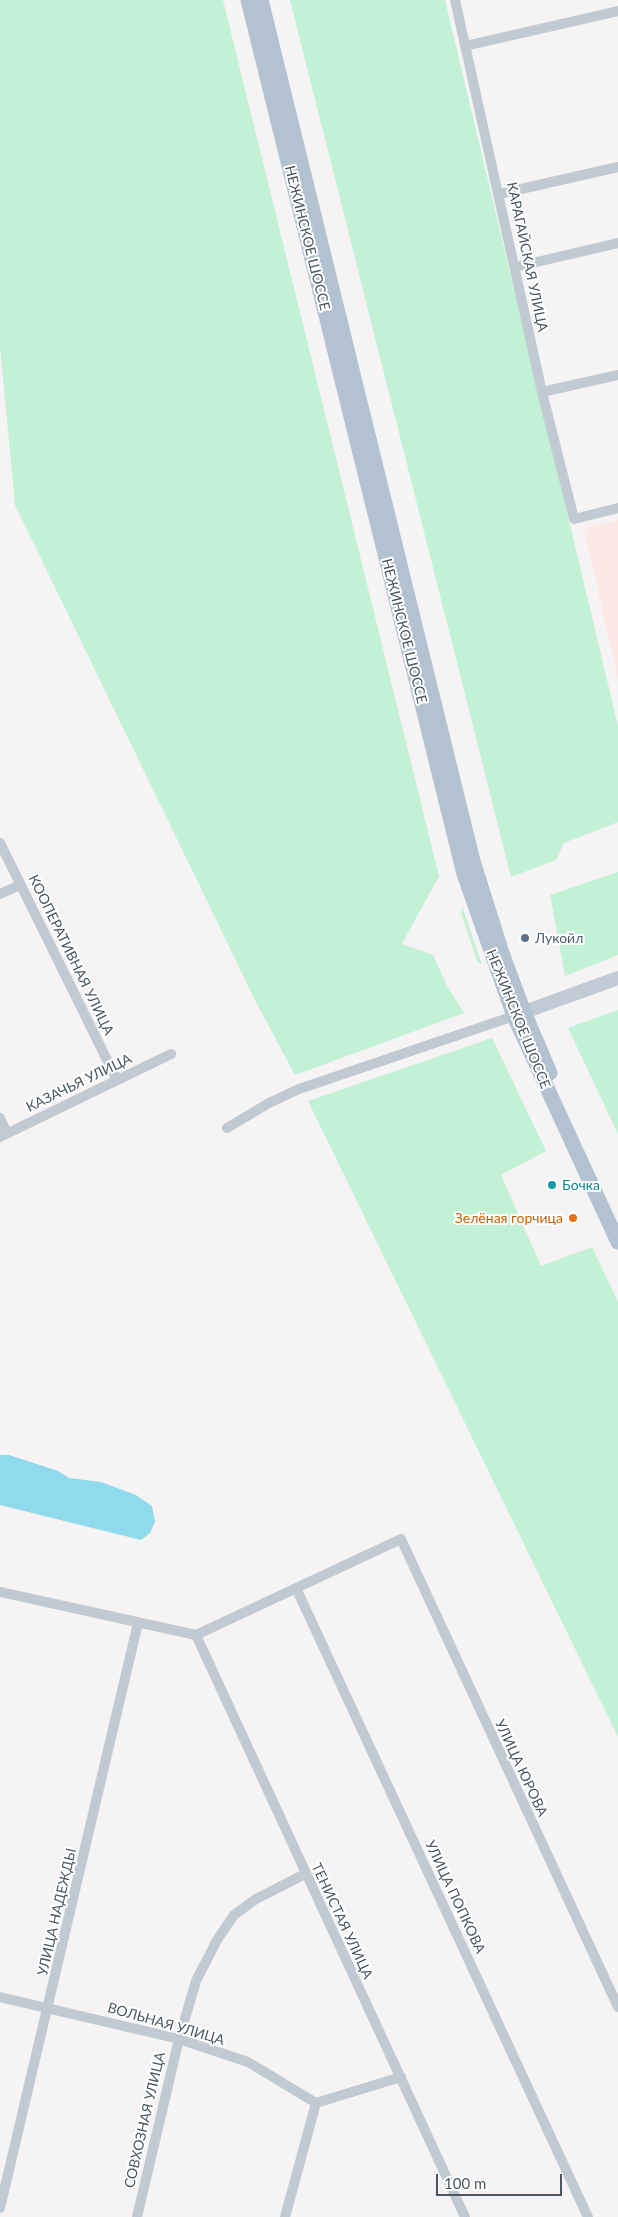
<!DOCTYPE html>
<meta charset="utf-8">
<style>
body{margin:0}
#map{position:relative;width:618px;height:2217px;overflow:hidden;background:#f5f3f3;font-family:Lato,sans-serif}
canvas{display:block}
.scale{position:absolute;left:436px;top:2174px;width:126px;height:22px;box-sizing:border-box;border:2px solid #4a5661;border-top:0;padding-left:6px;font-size:15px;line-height:18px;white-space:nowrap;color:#4a5661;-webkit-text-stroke:4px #fff;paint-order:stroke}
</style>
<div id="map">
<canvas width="618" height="2217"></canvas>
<div class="scale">100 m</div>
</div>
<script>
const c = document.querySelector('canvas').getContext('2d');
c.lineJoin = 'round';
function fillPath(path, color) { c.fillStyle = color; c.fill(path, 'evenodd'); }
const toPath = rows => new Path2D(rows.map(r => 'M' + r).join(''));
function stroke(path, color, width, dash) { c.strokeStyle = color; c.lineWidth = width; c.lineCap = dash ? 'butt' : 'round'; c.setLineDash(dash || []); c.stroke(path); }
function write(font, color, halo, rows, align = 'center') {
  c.font = font + ' Lato,sans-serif'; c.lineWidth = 4; c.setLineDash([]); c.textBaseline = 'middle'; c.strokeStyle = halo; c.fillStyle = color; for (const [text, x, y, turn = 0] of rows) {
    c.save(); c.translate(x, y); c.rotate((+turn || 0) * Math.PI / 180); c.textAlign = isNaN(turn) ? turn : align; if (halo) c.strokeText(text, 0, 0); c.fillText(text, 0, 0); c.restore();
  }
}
fillPath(toPath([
 [618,520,618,680,584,528]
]), '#fce8e6');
fillPath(toPath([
 [0,0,223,0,439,876,402,944,433,955,447,986,464,1013,295,1075,256,1002,15,505,0,346],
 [290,0,445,0,618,726,618,822,564,843,556,860,511,877],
 [618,872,618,955,565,976,550,895],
 [462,906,482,965,477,961,461,913],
 [618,1010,618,1134,568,1028],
 [492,1038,546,1151,501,1175,541,1266,592,1247,618,1302,618,1737,308,1101]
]), '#c3f1d5');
fillPath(toPath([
 [0,1455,9,1455,58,1471,69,1478,101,1482,136,1495,152,1506,155,1522,150,1533,141,1540,0,1505]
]), '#90daee');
stroke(toPath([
 [455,0,542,392,574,519,618,508],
 [465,46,618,11],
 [499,194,618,167],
 [515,267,618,243],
 [542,392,618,375],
 [0,843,117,1080],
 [0,894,20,885],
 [0,1118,7,1133],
 [227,1128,269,1103,299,1089,514,1016],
 [0,1137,171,1054],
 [296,1588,588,2217],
 [0,1592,196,1635,401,1539,618,2007],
 [196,1635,465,2217],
 [0,1997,179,2039,248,2062,316,2103,401,2077],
 [0,2208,138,1623],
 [137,2217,179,2039,196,1981,217,1940,234,1915,256,1899,305,1874],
 [285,2217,316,2103]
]), '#c1cad2', 10);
stroke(toPath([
 [524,1012,618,978]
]), '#c1cbd6', 14);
stroke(toPath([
 [248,0,464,874,514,1016,618,1242],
 [261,0,473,861,502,953,524,1012,550,1073]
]), '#b3c2d1', 15);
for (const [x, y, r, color] of [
 [525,938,5,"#5c6f8a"],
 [552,1185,5,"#0f9aa8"],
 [573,1218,5,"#e8710a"]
]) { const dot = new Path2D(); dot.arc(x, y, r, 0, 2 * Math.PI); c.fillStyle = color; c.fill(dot); stroke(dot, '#fff', 2); }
write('14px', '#4a5661', '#fff', [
 ["НЕЖИНСКОЕ ШОССЕ",307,238,76],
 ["КАРАГАЙСКАЯ УЛИЦА",527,257,78],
 ["НЕЖИНСКОЕ ШОССЕ",404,631,76],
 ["КООПЕРАТИВНАЯ УЛИЦА",71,955,64],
 ["НЕЖИНСКОЕ ШОССЕ",518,1019,68],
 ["КАЗАЧЬЯ УЛИЦА",79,1083,-26],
 ["УЛИЦА ЮРОВА",521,1768,65],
 ["УЛИЦА ПОПКОВА",455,1897,65],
 ["УЛИЦА НАДЕЖДЫ",57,1912,-77],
 ["ТЕНИСТАЯ УЛИЦА",342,1921,65],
 ["ВОЛЬНАЯ УЛИЦА",166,2024,16],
 ["СОВХОЗНАЯ УЛИЦА",145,2120,-77]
]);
write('14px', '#4e5e75', '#fff', [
 ["Лукойл",535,938]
], 'left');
write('14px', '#0d838f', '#fff', [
 ["Бочка",562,1185]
], 'left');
write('14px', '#c56008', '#fff', [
 ["Зелёная горчица",563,1218]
], 'right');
</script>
